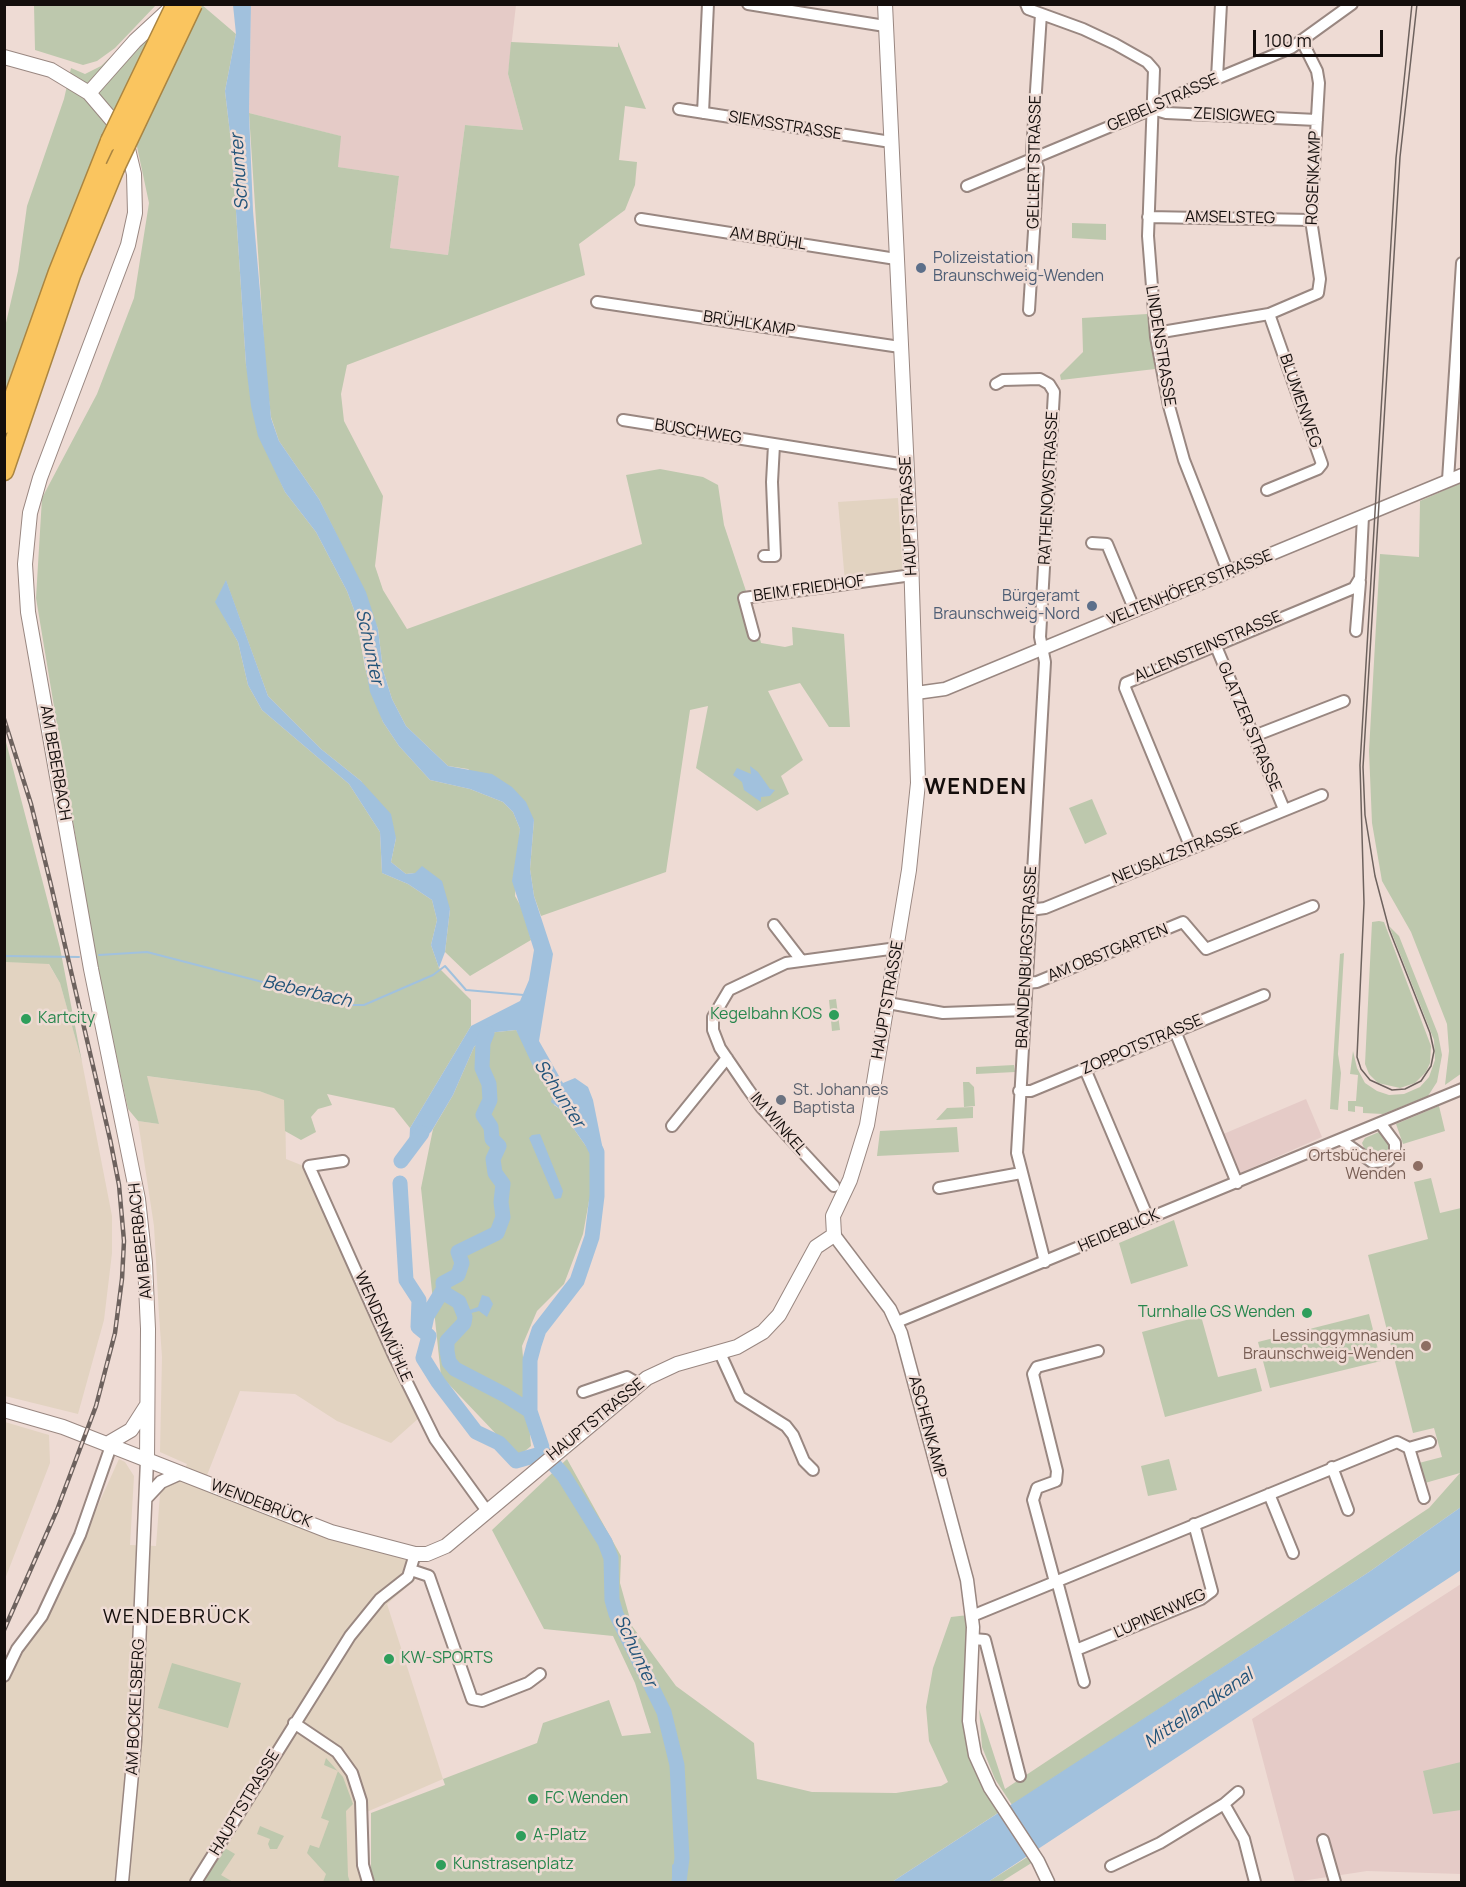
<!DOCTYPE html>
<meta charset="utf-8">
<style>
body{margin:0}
#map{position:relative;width:1466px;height:1887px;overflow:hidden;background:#eedbd4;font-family:Manrope,sans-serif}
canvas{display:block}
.frame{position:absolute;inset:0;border:6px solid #140e0c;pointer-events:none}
.scale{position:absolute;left:1253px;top:30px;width:130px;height:27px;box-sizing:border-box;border:3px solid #140e0c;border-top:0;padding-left:8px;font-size:18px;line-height:21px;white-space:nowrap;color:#140e0c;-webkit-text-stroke:4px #eedbd4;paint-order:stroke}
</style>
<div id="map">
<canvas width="1466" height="1887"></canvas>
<div class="frame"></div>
<div class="scale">100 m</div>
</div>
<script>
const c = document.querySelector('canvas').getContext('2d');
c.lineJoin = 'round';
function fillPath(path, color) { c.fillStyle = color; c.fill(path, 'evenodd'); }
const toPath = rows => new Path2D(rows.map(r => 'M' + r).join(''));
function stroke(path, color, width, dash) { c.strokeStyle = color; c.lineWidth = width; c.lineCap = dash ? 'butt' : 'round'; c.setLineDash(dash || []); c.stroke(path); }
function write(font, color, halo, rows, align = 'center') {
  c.font = font + ' Manrope,sans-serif'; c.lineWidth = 5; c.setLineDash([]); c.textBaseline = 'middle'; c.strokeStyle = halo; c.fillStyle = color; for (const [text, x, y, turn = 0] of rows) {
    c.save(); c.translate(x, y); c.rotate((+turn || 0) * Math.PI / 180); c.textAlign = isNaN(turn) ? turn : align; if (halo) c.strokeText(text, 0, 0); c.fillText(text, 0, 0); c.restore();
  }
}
fillPath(toPath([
 [898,498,903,574,845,582,838,502],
 [5,962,48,963,60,983,82,1062,112,1216,112,1253,104,1320,78,1414,5,1396],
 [146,1076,259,1091,285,1100,286,1159,306,1167,420,1417,391,1443,337,1421,295,1394,240,1391,202,1488,350,1544,418,1563,415,1580,387,1604,443,1779,362,1814,368,1882,5,1882,5,1666,16,1640,36,1635,50,1611,119,1459,125,1462,134,1476,130,1545,156,1546,160,1494,163,1486,181,1479,187,1464,160,1452,162,1357,159,1315,154,1226,138,1121,159,1124],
 [5,1422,49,1435,50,1463,5,1579]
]), '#e2d3c1');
fillPath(toPath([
 [251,5,516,5,508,74,523,130,465,125,448,255,390,248,399,176,337,167,340,136,249,113],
 [1306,1099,1322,1137,1238,1174,1221,1135],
 [1461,1584,1461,1874,1367,1871,1295,1882,1252,1719]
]), '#e5cbc7');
fillPath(toPath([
 [34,5,34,4,156,5,115,48,97,61,83,65,35,50],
 [165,5,102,135,5,395,5,327,18,271,27,206,64,99,71,68,85,74,101,66],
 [202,5,236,34,225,91,232,150,246,365,278,476,285,492,316,532,347,591,356,615,365,668,383,722,399,746,430,780,470,789,503,802,513,812,520,829,515,896,523,910,531,940,470,976,445,952,450,909,415,873,406,874,391,862,396,838,361,781,321,749,268,696,226,581,216,602,238,642,248,685,262,710,349,784,380,832,382,873,408,884,432,900,437,920,431,945,439,968,471,1000,471,1026,410,1128,394,1108,327,1094,332,1105,318,1109,311,1117,316,1132,301,1140,285,1131,284,1100,259,1091,147,1076,159,1124,138,1121,128,1109,97,966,36,598,42,498,97,394,134,298,149,203,136,142],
 [511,42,618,47,618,42,646,109,625,106,619,160,637,162,635,185,625,210,579,244,585,275,347,365,341,394,344,421,383,496,375,566,383,590,407,629,642,544,626,475,660,469,703,477,718,485,724,525,747,594,740,596,750,640,760,639,761,643,785,647,793,645,792,627,844,634,850,727,829,727,800,683,768,691,803,760,781,776,789,794,757,811,696,768,708,706,690,710,666,872,541,916,534,896,530,869,534,820,468,769,448,766,406,726,392,699,383,670,378,629,341,544,319,499,279,441,271,417,266,376,249,113,341,136,338,167,399,176,390,248,448,255,465,125,523,130,508,74],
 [1072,223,1106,224,1106,240,1072,238],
 [1147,314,1155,369,1061,380,1060,375,1083,352,1082,318],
 [1461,483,1462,1073,1445,1085,1449,1051,1447,1024,1411,932,1382,881,1372,823,1369,751,1380,554,1419,557,1420,501],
 [5,738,60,948,82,1062,60,983,49,964,5,962],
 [1092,799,1107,834,1085,844,1069,808],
 [1379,921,1384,922,1431,1046,1430,1063,1426,1072,1415,1083,1400,1088,1378,1083,1369,1074,1365,1064,1372,922],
 [1389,926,1399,936,1438,1034,1442,1055,1437,1082,1428,1096,1383,1114,1363,1113,1363,1107,1355,1106,1355,1112,1348,1111,1348,1101,1356,1101,1358,1075,1350,1074,1353,1051,1357,1068,1365,1083,1377,1091,1389,1095,1404,1094,1420,1087,1429,1077,1435,1060,1434,1040],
 [1344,953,1338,1054,1341,1073,1338,1110,1330,1109,1340,954],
 [836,999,840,1030,832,1031,829,1000],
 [516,1030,555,1088,552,1095,554,1105,560,1109,597,1162,604,1155,589,1201,583,1234,564,1284,537,1311,522,1346,531,1446,518,1457,441,1376,421,1188,433,1129,453,1095,474,1047,487,1033],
 [1014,1065,1015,1072,976,1074,976,1067],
 [963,1082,969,1082,974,1087,975,1106,964,1107],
 [1439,1106,1445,1131,1403,1144,1396,1124],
 [973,1107,973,1118,936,1120,947,1108],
 [957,1127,959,1152,877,1156,880,1131],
 [1379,1132,1384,1134,1391,1145,1386,1154,1378,1157,1364,1148,1362,1143,1365,1138],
 [1431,1178,1440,1213,1461,1208,1461,1507,1369,1572,1012,1805,995,1779,982,1747,979,1709,1005,1789,1429,1508,1460,1473,1425,1483,1419,1463,1442,1457,1434,1428,1413,1433,1368,1255,1428,1239,1414,1182],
 [1174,1220,1188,1266,1131,1284,1119,1243],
 [1369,1314,1381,1361,1270,1388,1258,1342],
 [1201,1316,1218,1377,1256,1368,1262,1391,1165,1417,1142,1332],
 [567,1459,621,1556,620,1583,632,1626,676,1686,754,1743,757,1779,812,1792,896,1793,941,1786,948,1782,929,1741,926,1707,933,1668,951,1617,968,1615,965,1715,1001,1811,892,1882,375,1882,371,1870,371,1813,445,1785,443,1779,537,1743,543,1723,609,1700,622,1736,651,1733,635,1683,613,1636,544,1629,492,1530],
 [1169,1459,1177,1490,1148,1496,1141,1466],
 [172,1663,241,1683,228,1728,158,1708],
 [326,1758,343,1777,353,1804,346,1811,348,1876,350,1882,323,1882,326,1874,307,1853,310,1845,319,1848,329,1821,321,1818,338,1771,324,1765],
 [1461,1762,1461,1810,1433,1814,1423,1771],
 [260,1826,284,1836,277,1849,270,1849,268,1844,270,1839,257,1834],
 [225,1848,235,1854,221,1875,233,1882,204,1882],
 [1029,1856,1033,1862,1001,1882,988,1882]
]), '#bdc8ad');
fillPath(toPath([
 [233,5,251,5,249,113,253,211,271,418,279,441,319,499,366,592,378,629,383,670,392,699,406,726,448,766,492,774,512,787,526,802,534,820,530,869,534,896,553,954,539,1041,563,1083,575,1078,588,1087,593,1100,604,1155,597,1162,560,1109,551,1102,555,1088,533,1066,516,1030,487,1033,474,1047,453,1095,431,1132,409,1149,410,1128,471,1026,520,1001,529,980,534,950,512,881,520,829,513,812,503,802,470,789,430,780,399,746,383,722,370,692,356,615,347,591,316,532,285,492,258,436,251,406,246,365,232,150,225,91,236,34],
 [226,580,268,696,321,749,361,781,391,814,396,838,391,862,406,874,415,873,422,866,442,881,450,909,445,952,439,968,431,945,437,920,432,900,408,884,382,873,380,832,349,784,262,710,248,685,238,642,215,602],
 [750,766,758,772,770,789,775,790,770,796,761,797,761,802,744,790,742,782,733,775,737,768,751,774],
 [540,1134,563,1191,561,1198,555,1199,529,1138,532,1135],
 [482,1295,489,1297,493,1304,487,1317,479,1311,464,1315,464,1312,478,1307],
 [1461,1507,1461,1570,988,1882,892,1882,1369,1572],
 [682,1858,686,1882,672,1882,672,1865]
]), '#a1c1dd');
stroke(toPath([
 [99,955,147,952,351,1005,364,1005,433,975,445,966,466,990,524,995],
 [4,956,79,957]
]), '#a1c1dd', 2);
stroke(toPath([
 [487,1033,483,1043,482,1068,489,1084,490,1100,483,1115,491,1127,492,1139,499,1146,493,1159,495,1173,503,1184,501,1202,503,1217,497,1233,458,1252,462,1263,458,1275,443,1283,444,1293,459,1302,465,1317,464,1323,447,1341,447,1351,449,1362,455,1369,505,1395,530,1411],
 [593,1144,597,1152,597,1196,592,1237,577,1281,539,1330,534,1345,530,1360,530,1411,544,1453,564,1476,605,1542,611,1558,612,1600,616,1614,664,1712,677,1765,682,1858,679,1882],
 [401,1161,422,1133],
 [400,1183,406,1280,419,1300,418,1327,429,1336,423,1358,438,1382,476,1432,499,1443,516,1461,544,1453],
 [424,1330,427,1316,443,1290]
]), '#a1c1dd', 15);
const minor = toPath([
 [748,4,885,26],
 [1026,4,1028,9,1083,29,1115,44,1147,62,1154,70,1148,236,1156,337,1169,406,1184,460,1228,572],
 [1217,78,1221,4],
 [679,109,891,142],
 [1152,109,1166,113,1317,120],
 [703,113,708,4],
 [967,186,1152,109,1165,100,1291,48,1352,4],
 [1148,217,1311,220],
 [641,219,896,259],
 [597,302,900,347],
 [1029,310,1038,168,1032,152,1041,14],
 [1156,333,1269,314,1318,293,1320,279,1311,220,1319,83,1317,71,1302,41],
 [996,384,1003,380,1040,379,1049,384,1054,392,1040,637,1045,662,1017,1153,1045,1262],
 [623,420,906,465],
 [1448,480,1462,263],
 [1267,490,1318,469,1322,464,1269,314],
 [1092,543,1107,544,1135,611],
 [764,556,775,556,772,482,774,445],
 [1356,631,1360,582],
 [754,635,744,598,912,575],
 [1215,644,1284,809],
 [1254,736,1344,701],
 [1191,848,1125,688,1126,683,1354,588,1360,578,1363,516],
 [1030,910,1045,908,1322,795],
 [774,925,801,960],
 [1026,983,1037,982,1183,922,1206,949,1313,906],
 [888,1003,943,1013,1025,1010],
 [1175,1031,1237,1183],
 [1085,1069,1148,1218],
 [1019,1091,1031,1091,1264,995],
 [672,1126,727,1058],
 [1341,1140,1372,1162,1388,1161,1395,1153,1395,1143,1381,1124],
 [343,1161,309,1166,394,1356,435,1439,487,1511],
 [834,1186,761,1107,748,1089,720,1048,713,1030,713,1017,729,990,786,963,897,948],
 [939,1188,1021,1173],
 [897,1322,1462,1089],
 [720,1353,740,1397,786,1426,793,1435,804,1461,813,1470],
 [583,1392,627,1377,639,1384],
 [1409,1448,1430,1442],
 [1332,1467,1348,1510],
 [1269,1494,1293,1553],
 [411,1570,429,1576,472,1699,482,1701,528,1683,540,1674],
 [1057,1581,1084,1682],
 [1055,1582,1033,1500,1037,1488,1056,1481,1057,1471,1033,1374,1037,1367,1098,1351],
 [972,1616,1397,1442,1409,1448,1424,1498],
 [973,1639,985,1640,1020,1776],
 [1076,1650,1201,1599,1212,1591,1194,1524],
 [4,1676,17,1649,42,1616,80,1535,111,1446],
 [294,1723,337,1752,352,1773,361,1801,363,1865,368,1882],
 [1224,1804,1238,1792],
 [1323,1840,1335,1882],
 [1111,1866,1160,1843,1224,1804,1244,1839,1255,1882],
 [196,1882,350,1636,380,1599,408,1577,415,1554]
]);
const tertiary = toPath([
 [916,693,945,689,1462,475],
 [834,1235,890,1309,901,1333,967,1580,973,1627,969,1721,975,1755,990,1788,1038,1861,1048,1882],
 [146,1498,161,1482,181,1473],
 [122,1882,135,1741,147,1460]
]);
const secondary = toPath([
 [4,57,51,70,89,93,118,127,128,149,134,174,135,213,128,245,40,478,30,513,25,564,28,612,91,969,138,1199,145,1263,148,1329,147,1460],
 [89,93,135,41,173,6],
 [4,1410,63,1427,331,1532,415,1554,427,1554,446,1546,647,1378,677,1364,737,1347,763,1332,779,1315,816,1247,834,1235,833,1216,850,1180,867,1125,909,870,918,783,911,557,885,4],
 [107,1444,131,1430,147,1405]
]);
const motorway = toPath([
 [4,424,58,272,110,141],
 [4,471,71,275,115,168]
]);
stroke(minor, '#998781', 14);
stroke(tertiary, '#998781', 15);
stroke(secondary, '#998781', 16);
stroke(motorway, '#aa8542', 21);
stroke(minor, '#fff', 10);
stroke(tertiary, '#fff', 12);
stroke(secondary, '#fff', 14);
stroke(motorway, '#fac55f', 18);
stroke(toPath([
 [1412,4,1396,158,1360,765,1364,903,1357,1057,1361,1069,1370,1080,1392,1090,1405,1089,1421,1081,1431,1066,1434,1051,1430,1033,1389,929,1375,876,1365,815,1363,767,1400,157,1417,4]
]), '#6d625e', 1.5);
const rail = toPath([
 [4,719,31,804,50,881,110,1139,119,1185,124,1241,122,1279,115,1333,96,1406,57,1510,4,1630]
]);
stroke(rail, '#6d625e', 4.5);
stroke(rail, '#eedbd4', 2, [7]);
const motorwayBridge = toPath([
 [110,141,176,4],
 [115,168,193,4]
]);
stroke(motorwayBridge, '#aa8542', 21, []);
stroke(motorwayBridge, '#fac55f', 18);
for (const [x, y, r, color] of [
 [921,268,6,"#5c6f8a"],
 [1092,606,6,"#5c6f8a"],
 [834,1015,6,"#2e9e5b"],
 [26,1019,6,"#2e9e5b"],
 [781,1100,6,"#6b7280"],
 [1418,1166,6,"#8d6e63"],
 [1307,1313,6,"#2e9e5b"],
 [1426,1346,6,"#8d6e63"],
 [389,1659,6,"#2e9e5b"],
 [533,1799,6,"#2e9e5b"],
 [521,1836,6,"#2e9e5b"],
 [441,1865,6,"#2e9e5b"]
]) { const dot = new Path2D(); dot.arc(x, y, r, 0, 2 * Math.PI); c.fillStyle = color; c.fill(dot); stroke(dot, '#eedbd4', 2); }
write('16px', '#140e0c', '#eedbd4', [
 ["GEIBELSTRASSE",1163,103,-24],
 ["ZEISIGWEG",1234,116,3],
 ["SIEMSSTRASSE",785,126,9],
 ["GELLERTSTRASSE",1035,162,-89],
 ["ROSENKAMP",1314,178,-88],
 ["AMSELSTEG",1230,218,1],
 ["AM BRÜHL",768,239,9],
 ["BRÜHLKAMP",749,324,9],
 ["LINDENSTRASSE",1160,346,81],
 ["BLUMENWEG",1300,401,71],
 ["BUSCHWEG",698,432,9],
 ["RATHENOWSTRASSE",1049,488,-87],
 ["HAUPTSTRASSE",909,516,-93],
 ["VELTENHÖFER STRASSE",1190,588,-22],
 ["BEIM FRIEDHOF",809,589,-8],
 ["ALLENSTEINSTRASSE",1208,647,-23],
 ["GLATZER STRASSE",1249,727,67],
 ["AM BEBERBACH",55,763,80],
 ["NEUSALZSTRASSE",1177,854,-22],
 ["AM OBSTGARTEN",1108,953,-22],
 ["BRANDENBURGSTRASSE",1027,957,-87],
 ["HAUPTSTRASSE",888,1000,-80],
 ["ZOPPOTSTRASSE",1142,1045,-23],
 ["IM WINKEL",778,1124,49],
 ["HEIDEBLICK",1119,1231,-23],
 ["AM BEBERBACH",141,1241,-96],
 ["WENDENMÜHLE",383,1327,66],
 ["HAUPTSTRASSE",596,1420,-39],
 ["ASCHENKAMP",927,1427,75],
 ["WENDEBRÜCK",261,1504,21],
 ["LUPINENWEG",1160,1614,-24],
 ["AM BOCKELSBERG",136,1707,-87],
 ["HAUPTSTRASSE",245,1803,-59]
]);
write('16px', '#4e5e75', '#eedbd4', [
 ["Polizeistation",933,259],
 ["Braunschweig-Wenden",933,277],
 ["Bürgeramt",1080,597,"right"],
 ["Braunschweig-Nord",1080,615,"right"]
], 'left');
write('16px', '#27864d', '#eedbd4', [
 ["Kegelbahn KOS",822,1015,"right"],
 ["Kartcity",38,1019],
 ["Turnhalle GS Wenden",1295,1313,"right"],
 ["KW-SPORTS",401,1659],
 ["FC Wenden",545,1799],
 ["A-Platz",533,1836],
 ["Kunstrasenplatz",453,1865]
], 'left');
write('16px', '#5b616d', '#eedbd4', [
 ["St. Johannes",793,1091],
 ["Baptista",793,1109]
], 'left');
write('16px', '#785e54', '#eedbd4', [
 ["Ortsbücherei",1406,1157],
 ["Wenden",1406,1175],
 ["Lessinggymnasium",1414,1337],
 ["Braunschweig-Wenden",1414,1355]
], 'right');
write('italic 18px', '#215379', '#eedbd4', [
 ["Schunter",240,172,-94],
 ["Schunter",369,647,78],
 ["Beberbach",307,992,13],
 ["Schunter",559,1094,57],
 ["Schunter",635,1651,65],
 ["Mittellandkanal",1199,1709,-34]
]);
c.letterSpacing = '1.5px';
write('20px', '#140e0c', '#eedbd4', [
 ["WENDEBRÜCK",177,1617]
]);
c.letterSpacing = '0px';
c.letterSpacing = '1.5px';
write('bold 22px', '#140e0c', '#eedbd4', [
 ["WENDEN",976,788]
]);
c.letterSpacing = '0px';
</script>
